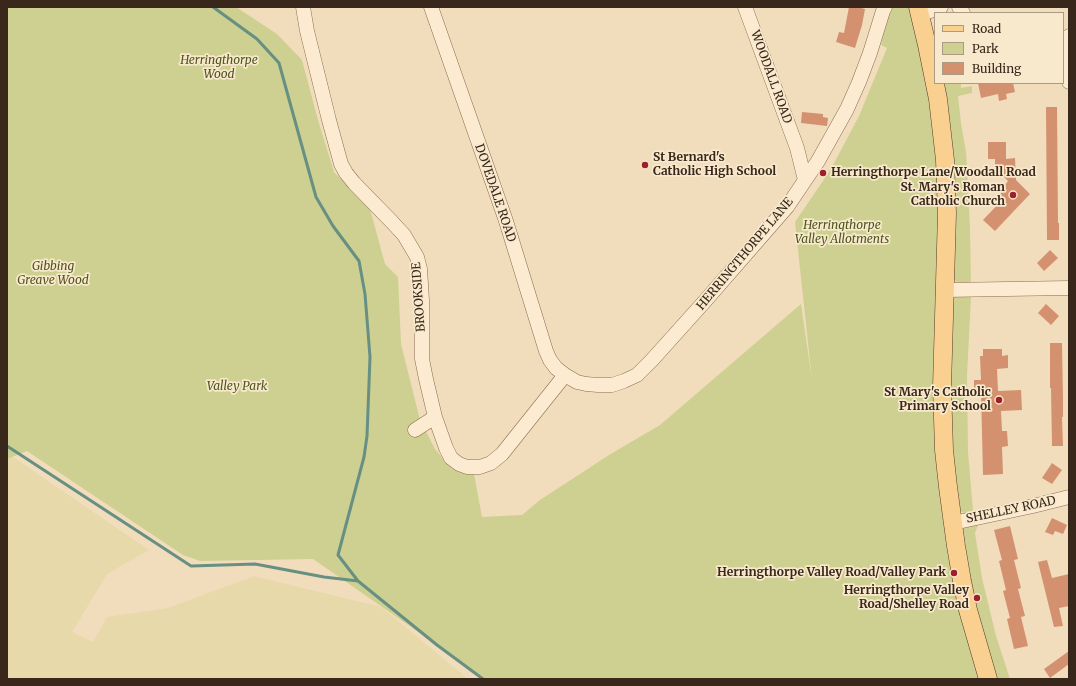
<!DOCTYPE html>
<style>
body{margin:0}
#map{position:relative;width:1076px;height:686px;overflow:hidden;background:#f1ddbc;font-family:Merriweather,serif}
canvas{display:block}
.frame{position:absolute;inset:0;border:8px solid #38271a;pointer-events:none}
.legend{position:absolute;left:934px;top:12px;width:130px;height:72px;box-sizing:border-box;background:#f8e8cc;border:1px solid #ab9b85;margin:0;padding:5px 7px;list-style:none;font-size:12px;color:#38271a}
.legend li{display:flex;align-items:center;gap:8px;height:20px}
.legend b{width:20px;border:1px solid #ab9b85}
</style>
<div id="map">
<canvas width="1076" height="686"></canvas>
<div class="frame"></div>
<ul class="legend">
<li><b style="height:5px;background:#f9d090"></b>Road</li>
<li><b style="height:11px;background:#cdd090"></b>Park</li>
<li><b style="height:11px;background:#d3916f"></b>Building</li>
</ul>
</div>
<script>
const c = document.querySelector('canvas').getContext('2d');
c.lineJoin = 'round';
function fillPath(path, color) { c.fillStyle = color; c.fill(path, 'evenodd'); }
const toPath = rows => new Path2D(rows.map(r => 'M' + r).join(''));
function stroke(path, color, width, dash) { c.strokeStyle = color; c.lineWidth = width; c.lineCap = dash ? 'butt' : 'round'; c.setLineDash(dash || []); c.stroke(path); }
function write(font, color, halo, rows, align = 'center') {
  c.font = font + ' Merriweather,serif'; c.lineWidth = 3.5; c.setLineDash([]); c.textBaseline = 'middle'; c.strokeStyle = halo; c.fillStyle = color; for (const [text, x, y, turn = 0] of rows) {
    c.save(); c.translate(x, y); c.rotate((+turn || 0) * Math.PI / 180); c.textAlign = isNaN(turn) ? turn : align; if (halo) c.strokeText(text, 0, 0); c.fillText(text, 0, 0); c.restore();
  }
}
fillPath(toPath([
 [13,457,149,550,107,574,72,632,93,642,107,617,168,608,254,576,381,607,468,679,7,679,7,459]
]), '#e7d9a9');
fillPath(toPath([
 [7,7,236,7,277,34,302,60,318,120,334,172,370,209,385,264,398,277,401,344,420,420,435,449,452,469,474,474,482,517,522,515,540,500,609,455,660,425,801,304,812,380,795,222,831,169,859,116,887,48,881,45,887,10,889,7,910,7,923,64,936,138,940,228,933,369,934,409,982,679,483,679,437,645,313,559,200,561,183,555,27,451,7,459],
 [940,83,961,83,961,88,972,86,972,93,958,96,961,123,966,152,968,183,970,230,971,284,961,284,956,282,954,278],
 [954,294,971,296,967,376,968,452,973,511,965,513,960,511,951,472,949,311],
 [978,525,975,533,982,578,996,636,1010,679,994,679,971,597,961,527]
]), '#cdd090');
stroke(toPath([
 [213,7,257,39,279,63,316,197,333,226,359,261,365,294,370,357,367,436,364,457,338,555,358,581,437,645,483,679],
 [7,446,191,566,255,564,324,577,358,581]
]), '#679083', 3);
fillPath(toPath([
 [849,7,857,7,865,9,862,25,855,48,836,42,839,32,844,33],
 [978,83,1013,83,1015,92,1006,94,1007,99,999,101,998,94,981,98],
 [1046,107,1057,107,1058,223,1059,223,1059,240,1047,240],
 [802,112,823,114,823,117,828,118,827,126,801,123],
 [988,142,1006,142,1006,159,1015,158,1016,180,1030,194,995,231,983,220,1001,201,997,197,1006,187,1005,185,1008,181,1004,177,1004,165,995,166,995,159,988,159],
 [1050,250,1058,258,1044,271,1037,263],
 [1046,304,1059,316,1051,325,1038,313],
 [1050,343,1062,343,1063,399,1063,417,1062,417,1063,446,1052,446,1051,388,1050,388],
 [983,349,1002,349,1002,356,1008,355,1008,368,997,369,998,391,1021,390,1022,410,1001,411,1002,431,1007,431,1008,446,1002,447,1003,474,983,475,981,391,974,391,974,380,981,380,980,356,983,356],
 [1052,463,1062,470,1052,484,1042,478],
 [1052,518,1067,525,1063,534,1055,531,1053,535,1045,532],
 [1010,526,1018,559,1014,560,1021,588,1018,589,1025,616,1021,617,1028,646,1014,649,1007,619,1010,618,1003,591,1006,590,999,561,1002,560,994,530],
 [1047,560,1052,578,1069,574,1069,606,1059,608,1063,626,1054,627,1038,562],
 [1069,651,1069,664,1050,678,1044,669]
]), '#d3916f');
const minor = toPath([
 [303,7,307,31,329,120,341,164,346,173,354,183,392,222,404,235,417,257,420,269,422,300,422,359,426,379,435,417,446,448,451,458,459,464,467,467,480,467,491,463,502,454,565,375],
 [431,7,506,221,546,351,550,360,556,368,565,375,577,382,586,384,598,385,612,385,624,381,637,375,652,360,705,301,787,207,818,161,847,109,859,82,870,53,883,11,885,7],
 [745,7,797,148,805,180],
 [959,7,963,13],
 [920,15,941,7],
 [1069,36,1069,82],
 [945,290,1069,288],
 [415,430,435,417],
 [953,523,1033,506,1069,497]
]);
const major = toPath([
 [918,7,927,45,938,99,945,160,947,213,942,387,944,450,948,487,956,546,962,581,968,610,988,679]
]);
stroke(minor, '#8a6d54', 15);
stroke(major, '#573b29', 19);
stroke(minor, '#fcebd0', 14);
stroke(major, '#f9d090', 18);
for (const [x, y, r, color] of [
 [645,165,4,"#9e202a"],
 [823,173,4,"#9e202a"],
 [1013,195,4,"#9e202a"],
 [999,400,4,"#9e202a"],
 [954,573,4,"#9e202a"],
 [977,598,4,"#9e202a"]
]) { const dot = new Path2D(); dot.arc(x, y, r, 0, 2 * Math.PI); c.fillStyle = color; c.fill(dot); stroke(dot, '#f8e8cc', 1.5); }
write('italic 12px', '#4d561f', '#f8e8cc', [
 ["Herringthorpe",219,61],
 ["Wood",219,75],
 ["Herringthorpe",842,226],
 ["Valley Allotments",842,240],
 ["Gibbing",53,267],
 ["Greave Wood",53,281],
 ["Valley Park",237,387]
]);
write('12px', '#38271a', '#f8e8cc', [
 ["WOODALL ROAD",771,77,70],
 ["DOVEDALE ROAD",495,193,71],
 ["HERRINGTHORPE LANE",745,254,-50],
 ["BROOKSIDE",419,297,-94],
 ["SHELLEY ROAD",1011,510,-12]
]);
write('bold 12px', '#38271a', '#f8e8cc', [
 ["St Bernard's",653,158,"left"],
 ["Catholic High School",653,172,"left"],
 ["Herringthorpe Lane/Woodall Road",831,173,"left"],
 ["St. Mary's Roman",1005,188],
 ["Catholic Church",1005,202],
 ["St Mary's Catholic",991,393],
 ["Primary School",991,407],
 ["Herringthorpe Valley Road/Valley Park",946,573],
 ["Herringthorpe Valley",969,591],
 ["Road/Shelley Road",969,605]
], 'right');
</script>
